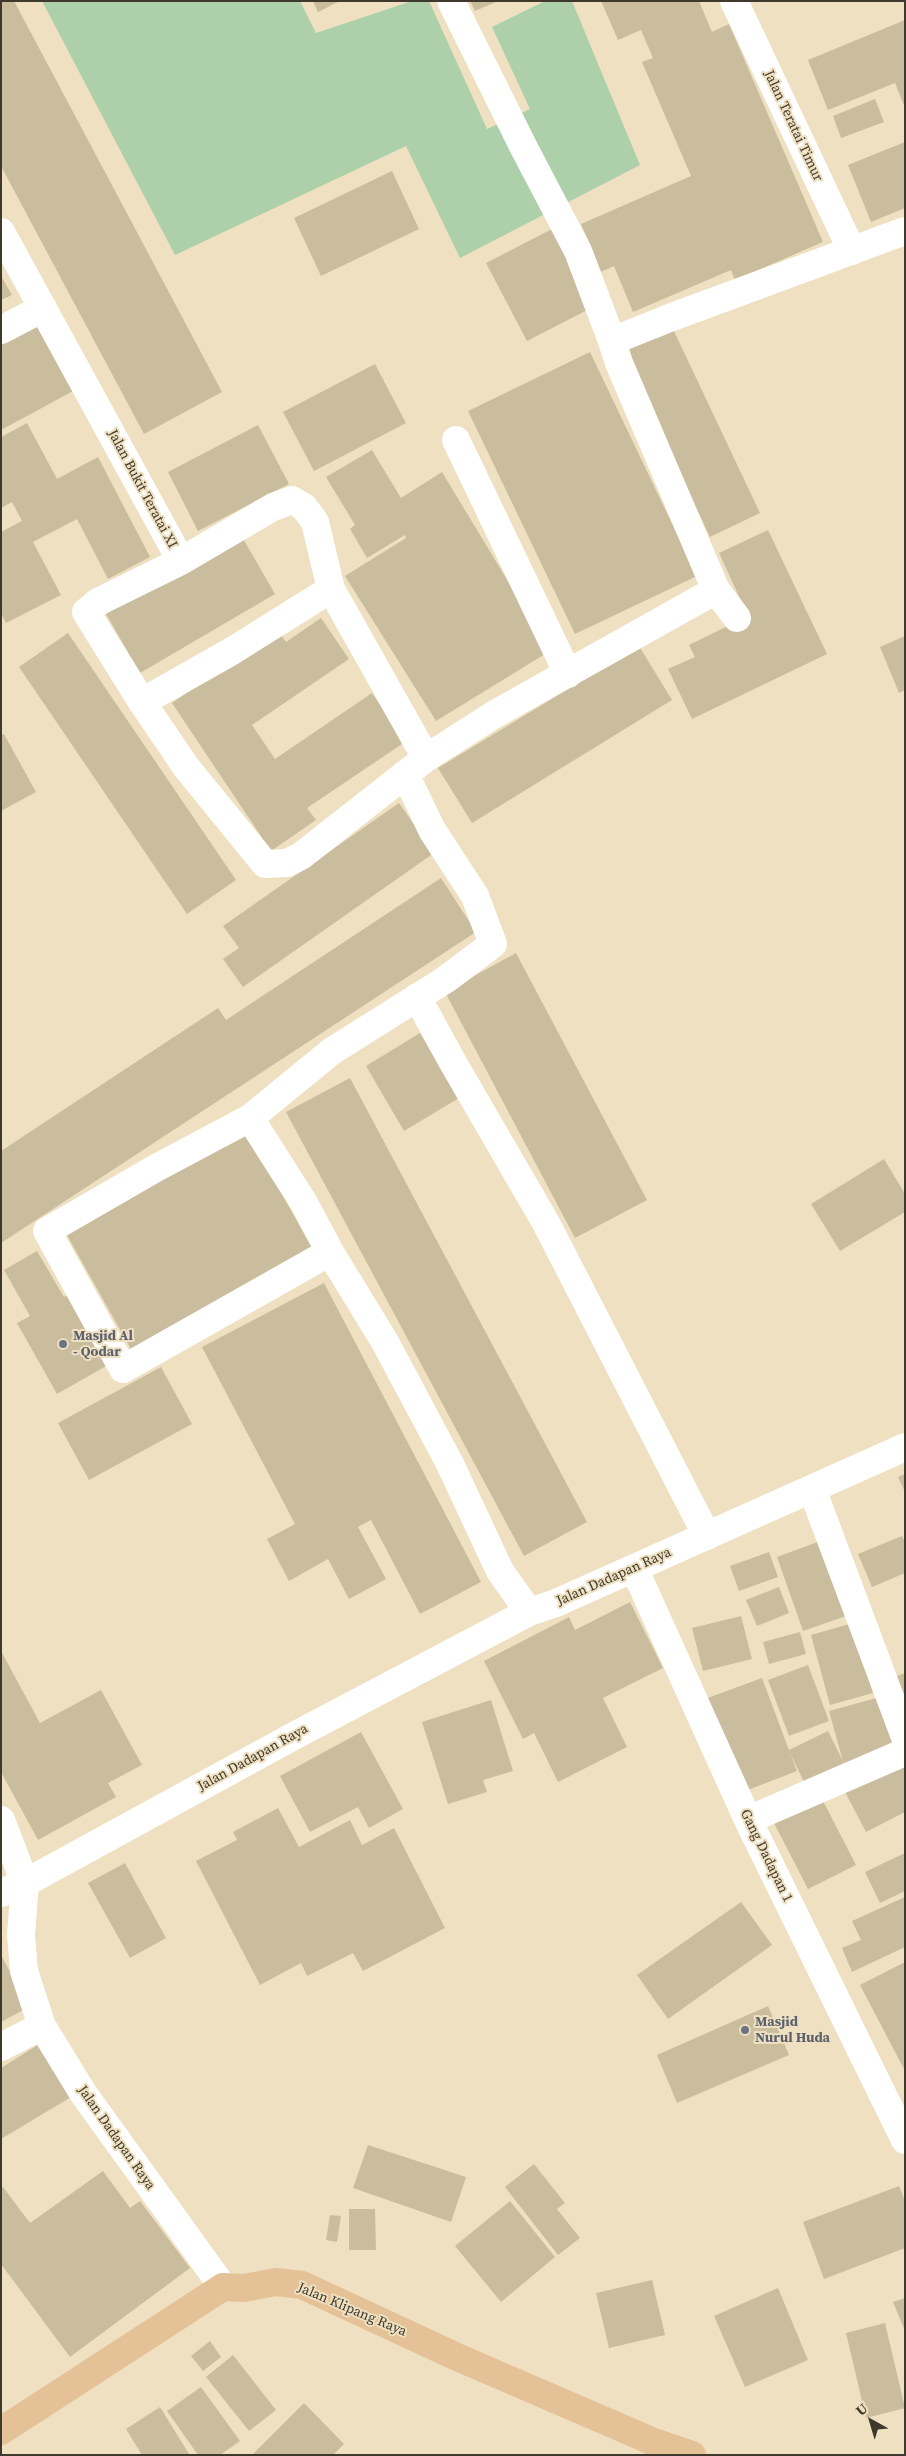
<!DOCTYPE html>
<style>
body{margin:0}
#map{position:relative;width:906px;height:2456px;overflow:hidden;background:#eee0c0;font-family:"Source Serif 4",serif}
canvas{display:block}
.frame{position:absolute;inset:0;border:2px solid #3f392d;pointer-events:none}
.north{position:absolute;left:846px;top:2396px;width:50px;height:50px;-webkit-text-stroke:4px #eee0c0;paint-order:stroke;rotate:321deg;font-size:14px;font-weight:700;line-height:20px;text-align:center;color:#3f392d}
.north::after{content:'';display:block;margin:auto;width:18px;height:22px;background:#3f392d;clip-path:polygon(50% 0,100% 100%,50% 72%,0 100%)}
</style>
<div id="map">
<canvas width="906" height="2456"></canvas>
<div class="frame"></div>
<div class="north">U</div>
</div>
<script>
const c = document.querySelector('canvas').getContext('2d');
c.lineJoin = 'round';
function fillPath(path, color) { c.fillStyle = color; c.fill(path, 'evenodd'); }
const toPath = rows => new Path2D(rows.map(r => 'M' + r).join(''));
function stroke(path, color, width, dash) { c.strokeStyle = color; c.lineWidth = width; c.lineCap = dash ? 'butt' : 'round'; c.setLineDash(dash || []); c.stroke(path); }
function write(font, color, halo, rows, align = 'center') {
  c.font = font + ' "Source Serif 4",serif'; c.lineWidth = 4; c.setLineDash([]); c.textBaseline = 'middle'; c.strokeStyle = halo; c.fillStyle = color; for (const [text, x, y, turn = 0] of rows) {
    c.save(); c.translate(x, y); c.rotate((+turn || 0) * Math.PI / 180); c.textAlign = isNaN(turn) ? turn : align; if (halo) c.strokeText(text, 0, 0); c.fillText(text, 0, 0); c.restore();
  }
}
fillPath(toPath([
 [42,1,300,1,316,33,412,1,429,1,487,129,530,109,492,27,545,1,572,1,640,165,460,258,406,146,175,255]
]), '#add0aa');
fillPath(toPath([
 [1,1,14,1,222,392,144,434,1,166],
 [313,1,340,1,318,12],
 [470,1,498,1,475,11],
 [601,1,699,1,712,32,729,24,823,242,735,280,731,270,633,312,614,266,601,272,581,224,691,176,642,62,653,58,641,30,618,40],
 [905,20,905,108,895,83,828,110,808,60],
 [875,99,884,122,841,138,833,116],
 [905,142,905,208,871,222,848,165],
 [392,171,419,229,321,276,294,218],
 [554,228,595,306,527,341,486,263],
 [1,276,12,295,1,300],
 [40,324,75,390,1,430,1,345],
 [672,327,760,513,710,537,622,350],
 [590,352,697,576,575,634,468,411],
 [375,364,406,423,314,471,283,412],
 [27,423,57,479,98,457,150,557,108,579,77,519,33,542,61,595,6,623,1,613,1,532,22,521,12,502,1,508,1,437],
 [258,425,289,484,198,531,168,472],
 [372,450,401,498,442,472,550,651,436,721,345,576,406,538,405,535,367,558,350,529,355,525,326,477],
 [768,530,827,654,692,719,668,669,695,657,689,645,748,616,719,553],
 [241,535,275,594,140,673,106,614],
 [321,618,349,659,252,725,275,759,372,693,405,742,307,808,316,820,271,851,172,703,278,631,286,642],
 [68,633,236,880,187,914,19,667],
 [905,636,905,690,899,693,880,647],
 [639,646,672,700,472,823,438,768],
 [4,734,36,792,1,811,1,736],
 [399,803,434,853,243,987,223,959,239,948,223,926],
 [441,878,476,932,1,1243,1,1151,218,1008,226,1020],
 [516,953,647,1200,575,1238,445,992],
 [420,1033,459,1098,404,1131,366,1066],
 [350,1078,587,1522,524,1556,286,1112],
 [245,1128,312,1248,132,1351,64,1230],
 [884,1159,905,1194,905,1212,840,1251,811,1204],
 [37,1251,64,1297,69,1294,108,1365,57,1394,17,1323,30,1316,4,1270],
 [324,1283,481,1582,420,1614,371,1520,358,1527,386,1579,349,1599,328,1559,289,1581,267,1539,295,1524,202,1347],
 [161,1367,192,1424,89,1480,58,1423],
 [905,1474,905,1492,898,1477],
 [902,1536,905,1542,905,1573,872,1587,858,1554],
 [823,1540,849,1615,803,1631,777,1557],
 [769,1552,778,1577,739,1591,730,1566],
 [779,1587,789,1613,757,1626,746,1600],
 [630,1602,663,1668,603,1698,627,1747,558,1782,534,1733,523,1739,484,1661,569,1617,575,1630],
 [741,1616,752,1659,703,1671,692,1628],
 [853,1623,873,1693,830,1705,811,1635],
 [800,1632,806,1654,769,1664,763,1642],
 [1,1651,40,1723,101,1690,142,1765,108,1783,116,1797,38,1840,1,1772],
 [808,1665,829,1721,789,1736,768,1680],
 [905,1673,905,1722,889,1679],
 [762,1678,789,1750,828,1731,844,1763,804,1782,790,1753,797,1771,740,1793,705,1699],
 [880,1697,895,1751,844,1765,829,1711],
 [491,1700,513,1771,483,1780,487,1792,448,1804,422,1722],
 [361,1732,403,1809,369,1828,358,1807,310,1832,280,1776],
 [905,1761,905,1812,866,1832,845,1792],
 [821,1797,856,1865,808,1889,773,1821],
 [278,1808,299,1847,350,1820,362,1845,394,1828,445,1928,363,1971,353,1953,307,1976,301,1963,260,1985,196,1861,237,1840,233,1832],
 [905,1853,905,1891,880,1903,865,1872],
 [125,1863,166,1938,130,1958,88,1883],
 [905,1897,905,1947,852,1972,842,1948,861,1940,852,1921],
 [741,1902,772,1945,668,2019,637,1975],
 [1,1955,29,2007,1,2022],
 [905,1962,905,2071,860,1985],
 [768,2006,789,2055,677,2103,657,2055],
 [44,2041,76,2094,1,2139,1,2068],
 [368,2145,466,2177,451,2222,353,2188],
 [534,2164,565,2203,557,2209,580,2238,558,2255,505,2187],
 [103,2171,130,2208,140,2201,190,2268,70,2357,1,2264,1,2188,3,2187,30,2223],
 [899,2186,905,2201,905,2248,824,2279,803,2222],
 [510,2201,555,2257,501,2302,455,2246],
 [349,2209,375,2209,376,2250,349,2250],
 [330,2215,341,2216,337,2242,326,2240],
 [652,2280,665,2335,609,2348,596,2293],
 [778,2288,808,2360,745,2387,714,2316],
 [905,2298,905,2331,893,2302],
 [885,2323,905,2408,866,2418,846,2333],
 [210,2341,221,2357,203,2371,191,2356],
 [233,2355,276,2410,249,2431,206,2377],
 [201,2387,240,2441,220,2455,198,2455,167,2411],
 [304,2403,344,2444,333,2455,252,2455],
 [160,2407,189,2454,188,2455,142,2455,126,2429]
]), '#cabd9e');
stroke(toPath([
 [451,1,524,148,578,251,612,341,672,317,905,231],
 [734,1,852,251],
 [1,232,181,561,273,507,292,500,304,507,315,522,331,589,426,758],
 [1,330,43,308],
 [612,341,619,363,716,590,737,618],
 [456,440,568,674],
 [331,589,232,651,142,702,186,767,265,864,287,863,301,856,426,758,495,714,716,590],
 [142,702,86,612,98,602,181,561],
 [417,997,452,1061,546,1223,707,1536],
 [250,1118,304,1203,330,1252,385,1342,450,1464,500,1571,529,1612],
 [330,1252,123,1369,47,1231,156,1168,250,1118,332,1051,445,980,493,944,475,896,432,830,405,774],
 [812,1489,905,1737],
 [634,1568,748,1820,905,2140],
 [1,1820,25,1883,21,1935,24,1971,42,2026,83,2093,223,2287],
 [748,1820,905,1752],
 [1,1893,25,1883,292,1737,529,1612,556,1603,905,1447],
 [1,2047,42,2026]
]), '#fff', 28);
stroke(toPath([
 [1,2431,223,2287,244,2288,276,2282,302,2285,457,2357,654,2442,692,2455]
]), '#e5c197', 28);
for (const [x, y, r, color] of [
 [63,1344,5,"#6b7280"],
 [745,2030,5,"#6b7280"]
]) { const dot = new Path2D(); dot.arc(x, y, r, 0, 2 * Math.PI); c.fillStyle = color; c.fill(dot); stroke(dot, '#eee0c0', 2); }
write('14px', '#3f392d', '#eee0c0', [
 ["Jalan Teratai Timur",793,126,65],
 ["Jalan Bukit Teratai XI",142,489,62],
 ["Jalan Dadapan Raya",614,1577,-24],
 ["Jalan Dadapan Raya",253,1758,-29],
 ["Gang Dadapan 1",766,1856,64],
 ["Jalan Dadapan Raya",116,2138,55],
 ["Jalan Klipang Raya",352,2310,23]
]);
write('bold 14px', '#5b616d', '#eee0c0', [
 ["Masjid Al",73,1336],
 ["- Qodar",73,1352],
 ["Masjid",755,2022],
 ["Nurul Huda",755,2038]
], 'left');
</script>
